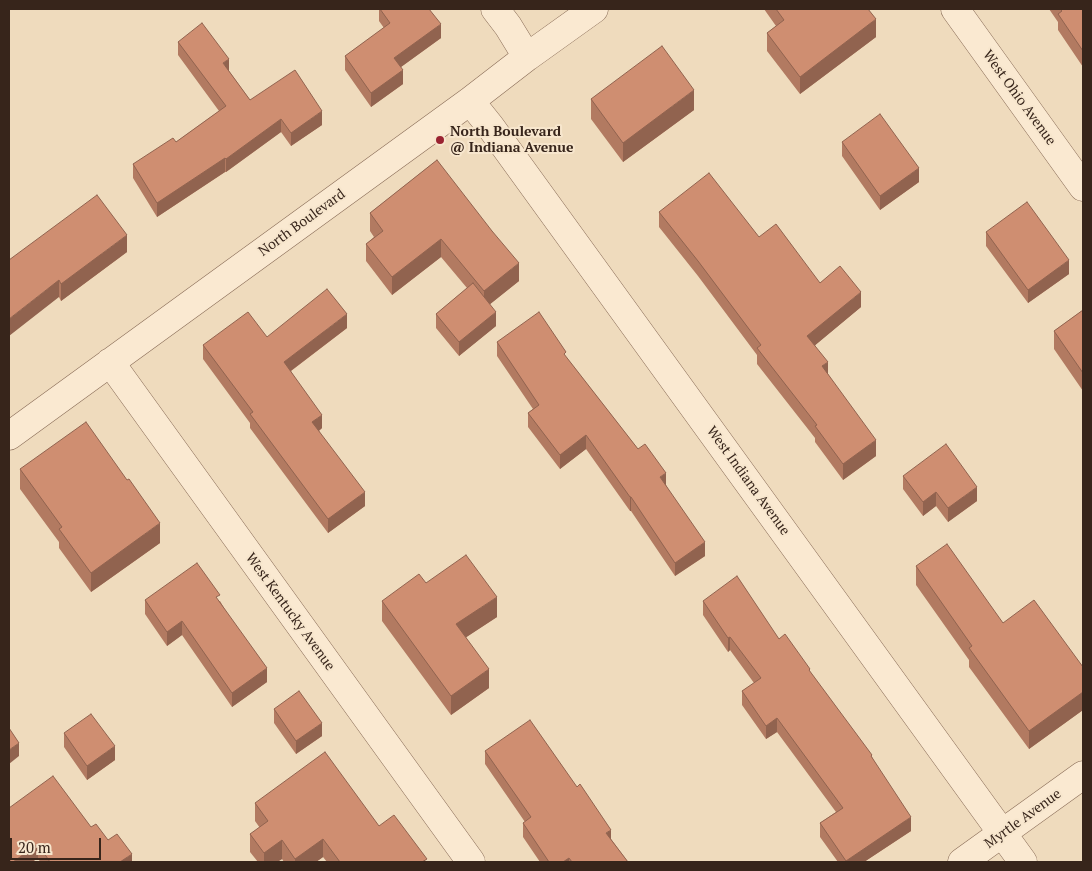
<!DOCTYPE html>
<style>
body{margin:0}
#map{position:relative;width:1092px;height:871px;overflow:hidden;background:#efdbbd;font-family:"PT Serif",serif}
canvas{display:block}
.frame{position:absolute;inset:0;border:10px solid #37251b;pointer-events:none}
.scale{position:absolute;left:10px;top:838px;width:91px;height:22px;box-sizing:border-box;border:2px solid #37251b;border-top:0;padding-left:6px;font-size:15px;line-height:18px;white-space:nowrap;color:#37251b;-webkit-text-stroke:4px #f7e6cd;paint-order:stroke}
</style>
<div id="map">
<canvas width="1092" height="871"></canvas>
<div class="frame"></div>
<div class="scale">20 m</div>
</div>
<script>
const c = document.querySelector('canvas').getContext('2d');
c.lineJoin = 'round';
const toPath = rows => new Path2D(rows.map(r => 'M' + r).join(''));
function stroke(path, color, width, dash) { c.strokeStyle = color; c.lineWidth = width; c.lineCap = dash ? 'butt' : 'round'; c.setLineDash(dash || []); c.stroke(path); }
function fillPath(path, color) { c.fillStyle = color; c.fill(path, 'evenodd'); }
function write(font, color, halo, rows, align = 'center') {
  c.font = font + ' "PT Serif",serif'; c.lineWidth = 4; c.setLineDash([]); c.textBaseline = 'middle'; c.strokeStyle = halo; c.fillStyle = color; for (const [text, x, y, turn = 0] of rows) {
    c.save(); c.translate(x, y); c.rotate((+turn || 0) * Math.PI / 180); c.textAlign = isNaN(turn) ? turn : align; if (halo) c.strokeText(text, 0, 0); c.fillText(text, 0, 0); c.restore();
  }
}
const minor = toPath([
 [495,9,508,26,527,57],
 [955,9,1083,187],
 [470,101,490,126,1023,862],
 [110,362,471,862],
 [9,436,470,101,527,57,594,9],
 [962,862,1083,775]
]);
stroke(minor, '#886b56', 29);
stroke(minor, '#fae9d1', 28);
fillPath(toPath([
 [379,9,429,9,441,38,401,67,403,84,371,107,345,70,345,56,384,28,379,21],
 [764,9,868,9,876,37,800,94,767,51,767,33,776,26],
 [1049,9,1083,9,1083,67,1058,30,1058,22],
 [178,42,229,71,250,100,322,125,291,146,281,132,226,172,225,172,157,217,133,178,133,164,176,142,219,111,178,55],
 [591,99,694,110,623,162,591,119],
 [842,142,919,182,880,210,842,156],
 [437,160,519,281,490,304,496,326,459,356,436,328,436,314,467,288,441,257,392,295,366,261,366,244,374,237,370,231,370,213],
 [659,212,759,237,820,283,861,307,815,345,828,374,876,456,843,480,815,442,815,438,757,364,757,355,698,276,659,227],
 [986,232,1069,274,1028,303,986,246],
 [127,252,61,301,59,297,9,260],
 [1083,310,1083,391,1054,349,1054,331],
 [347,328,291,371,322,428,319,431,365,506,328,533,250,428,250,423,203,359,203,345],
 [497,342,566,357,666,485,705,556,675,576,631,511,630,511,586,449,560,469,528,427,528,413,533,409,497,356],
 [20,469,160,543,91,592,59,548,59,542,20,489],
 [903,476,977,501,948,522,936,506,923,516,903,489],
 [916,566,1003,623,1083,667,1083,710,1029,749,969,667,969,660,916,585],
 [426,583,497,617,466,637,489,688,451,715,382,621,382,601],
 [145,600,220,601,267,682,232,707,182,635,167,646,145,614],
 [703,601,779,639,810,672,872,757,911,831,864,862,838,862,820,837,820,823,836,812,777,732,766,739,742,705,742,691,754,683,730,650,728,652,703,615],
 [274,709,322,736,296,754,274,723],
 [64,733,115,760,87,780,64,747],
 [485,751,611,839,628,862,540,862,523,837,523,823,525,822,485,764],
 [255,803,379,826,427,862,327,862,323,857,316,862,284,862,282,859,277,862,258,862,250,852,250,834,260,828,255,821],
 [9,808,91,827,108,840,132,862,40,862,38,858,32,862,9,862]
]), '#b27a61');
fillPath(toPath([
 [876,19,876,37,800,94,800,77],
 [441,24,441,38,394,72,394,58],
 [229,59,229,73,223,63],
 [403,70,403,84,371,107,371,93],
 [694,90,694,110,623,162,623,143],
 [322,111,322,125,291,146,291,133],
 [281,119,281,132,226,172,226,159],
 [225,158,225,172,157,217,157,203],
 [919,168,919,182,880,210,880,196],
 [127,235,127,252,61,301,61,284],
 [441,239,441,257,392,295,392,277],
 [1069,260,1069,274,1028,303,1028,290],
 [519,263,519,281,484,309,484,291],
 [59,280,59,297,9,336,9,319],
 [861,292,861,307,807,352,807,336],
 [496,312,496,326,459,356,459,342],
 [347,314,347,328,284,376,284,362],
 [828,362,828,378,822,366],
 [322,415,322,428,312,436,312,422],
 [586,435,586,449,560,469,560,455],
 [876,440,876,456,843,480,843,464],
 [666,473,666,486,660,477],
 [977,487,977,501,948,522,948,508],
 [365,492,365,506,328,533,328,519],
 [936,492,936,506,923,516,923,502],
 [630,497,631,497,631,511,630,511],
 [160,523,160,543,91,592,91,573],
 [705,542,705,556,675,576,675,563],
 [497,597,497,617,456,644,456,624],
 [182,621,182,635,167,646,167,632],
 [730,637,730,650,728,652,728,638],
 [267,668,267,682,232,707,232,693],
 [489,669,489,688,451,715,451,696],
 [1083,692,1083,710,1029,749,1029,731],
 [777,718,777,732,766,739,766,726],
 [322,723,322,736,296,754,296,741],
 [19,743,19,756,9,764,9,750],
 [115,746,115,760,87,780,87,766],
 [911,817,911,831,864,862,846,862,846,861],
 [611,830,611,844,606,833],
 [323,839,323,857,316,862,295,862,295,859],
 [282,840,282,859,277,862,264,862,264,853],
 [38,844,38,858,32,862,13,862],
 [132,854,132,862,120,862],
 [569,858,569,862,563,862]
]), '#91634f');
const building = toPath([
 [380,9,429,9,441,24,394,58,403,70,371,93,345,56,390,23,380,9],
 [776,9,868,9,876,19,800,77,767,33,784,20,776,9],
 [1060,9,1083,9,1083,51,1058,14,1062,11,1060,9],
 [202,23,229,59,223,63,250,100,295,70,322,111,291,133,281,119,226,159,225,158,157,203,133,164,173,138,176,142,226,106,178,42,202,23],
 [662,46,694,90,623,143,591,99,662,46],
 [880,114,919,168,880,196,842,142,880,114],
 [437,160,492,231,519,263,484,291,441,239,392,277,366,244,383,231,370,213,437,160],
 [709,173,759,237,776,224,820,283,840,266,861,292,807,336,828,362,822,366,876,440,843,464,815,426,817,425,757,348,761,345,698,261,659,212,709,173],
 [97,195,127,235,61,284,59,280,9,319,9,260,97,195],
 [1027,202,1069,260,1028,290,986,232,1027,202],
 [473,283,496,312,459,342,436,314,473,283],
 [327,289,347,314,284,362,322,415,312,422,365,492,328,519,250,414,253,412,203,345,248,312,267,337,327,289],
 [1083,310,1083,373,1054,331,1083,310],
 [539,312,566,352,564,354,638,449,645,444,666,473,660,477,705,542,675,563,631,497,630,497,586,435,560,455,528,413,539,405,497,342,539,312],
 [86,422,127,480,129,479,160,523,91,573,59,529,62,527,20,469,86,422],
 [946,444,977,487,948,508,936,492,923,502,903,476,946,444],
 [947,544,1003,623,1034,600,1083,667,1083,692,1029,731,969,648,972,646,916,566,947,544],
 [466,555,497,597,456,624,489,669,451,696,382,601,419,574,426,583,466,555],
 [197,563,220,595,216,597,267,668,232,693,182,621,167,632,145,600,197,563],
 [737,576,779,639,785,634,810,669,809,670,872,755,871,756,911,817,846,861,820,823,843,808,777,718,766,726,742,691,761,678,730,637,728,638,703,601,737,576],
 [299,691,322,723,296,741,274,709,299,691],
 [91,714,115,746,87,766,64,733,91,714],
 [530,720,577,787,580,784,611,830,606,833,628,862,572,862,569,858,563,862,549,862,523,823,531,817,485,751,530,720],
 [9,728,19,743,9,750,9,728],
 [325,752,379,826,394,815,427,859,422,862,340,862,323,839,295,859,282,840,264,853,250,834,268,821,255,803,325,752],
 [53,776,91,827,96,824,108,840,117,834,132,854,120,862,50,862,38,844,13,862,11,862,9,859,9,808,53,776]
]);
fillPath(building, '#cf8e71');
stroke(building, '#91634f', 1);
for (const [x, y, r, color] of [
 [440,140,5,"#9a2331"]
]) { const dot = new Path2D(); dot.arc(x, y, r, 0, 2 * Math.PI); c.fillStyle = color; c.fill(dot); stroke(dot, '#f7e6cd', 2); }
write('14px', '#37251b', '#f7e6cd', [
 ["West Ohio Avenue",1019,98,54],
 ["North Boulevard",302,223,-36],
 ["West Indiana Avenue",748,481,54],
 ["West Kentucky Avenue",290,612,54],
 ["Myrtle Avenue",1023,819,-36]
]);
write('bold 14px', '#37251b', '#f7e6cd', [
 ["North Boulevard",450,132],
 ["@ Indiana Avenue",450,148]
], 'left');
</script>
